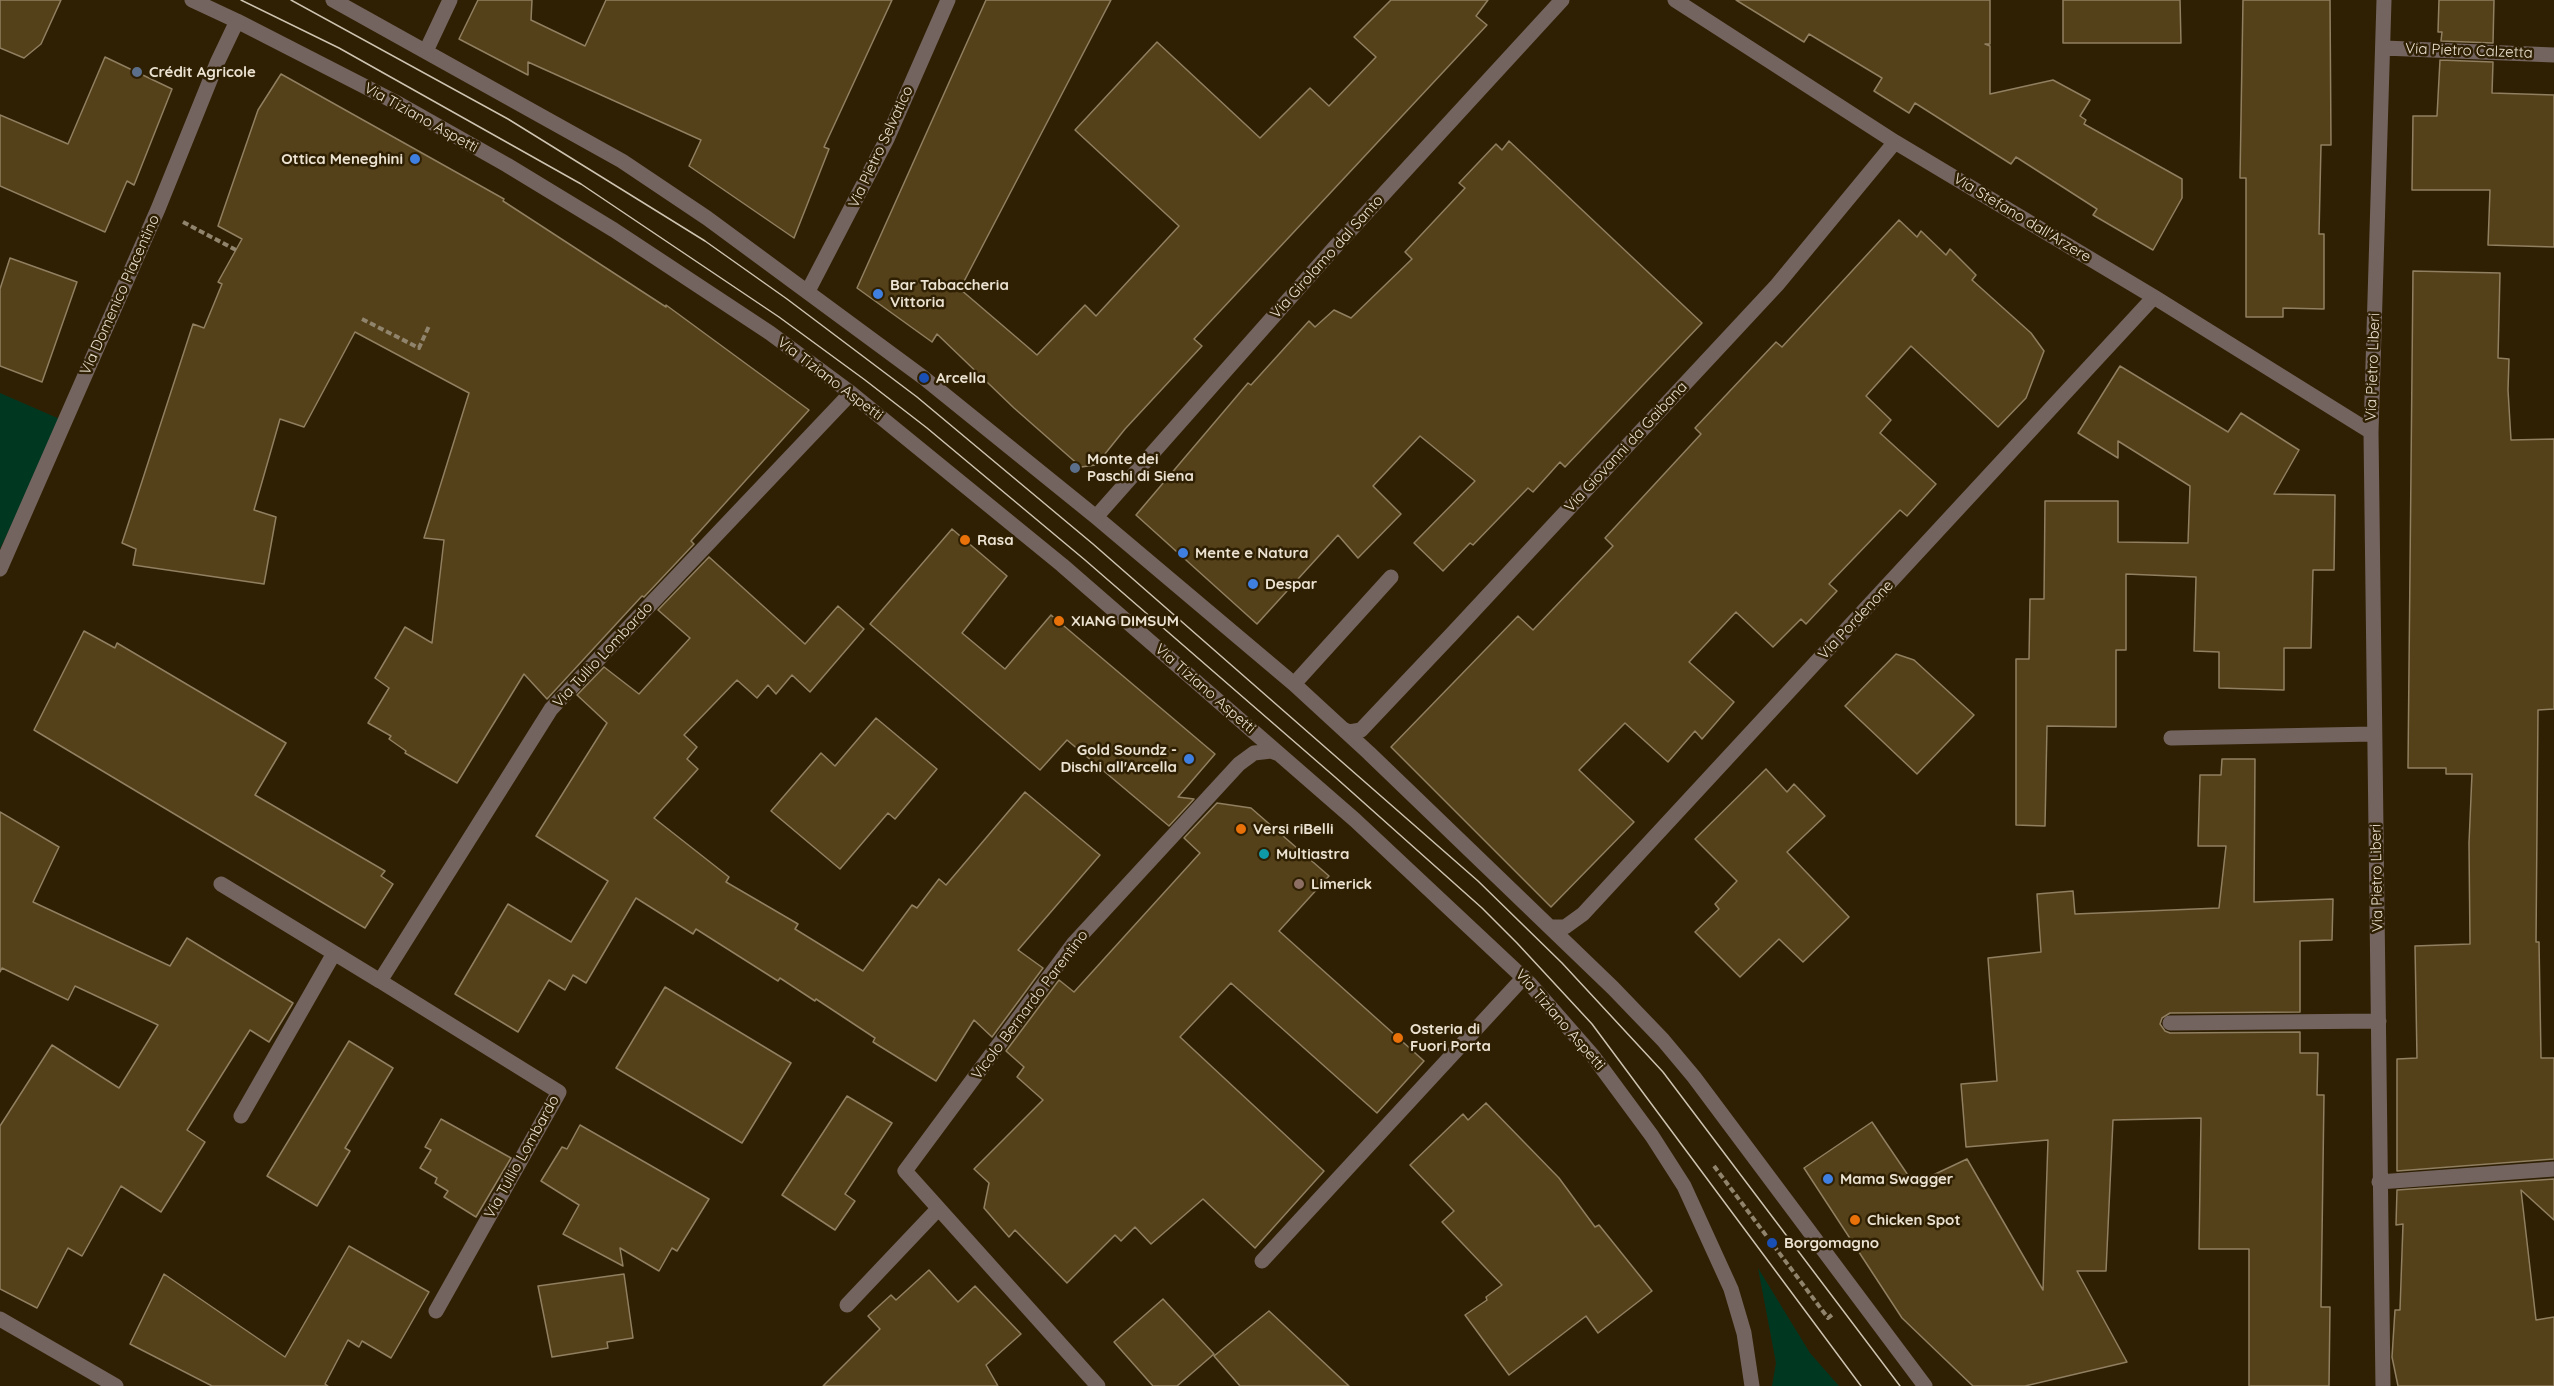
<!DOCTYPE html>
<meta charset="utf-8">
<style>
body{margin:0}
canvas{display:block;background:#2f2003}
</style>
<canvas width="2554" height="1386"></canvas>
<script>
const c = document.querySelector('canvas').getContext('2d');
c.lineJoin = 'round';
function fillPath(path, color) { c.fillStyle = color; c.fill(path, 'evenodd'); }
const toPath = rows => new Path2D(rows.map(r => 'M' + r).join(''));
function stroke(path, color, width, dash) { c.strokeStyle = color; c.lineWidth = width; c.lineCap = dash ? 'butt' : 'round'; c.setLineDash(dash || []); c.stroke(path); }
function write(font, color, halo, rows, align = 'center') {
  c.font = font + ' Quicksand,sans-serif'; c.lineWidth = 5; c.setLineDash([]); c.textBaseline = 'middle'; c.strokeStyle = halo; c.fillStyle = color; for (const [text, x, y, turn = 0] of rows) {
    c.save(); c.translate(x, y); c.rotate((+turn || 0) * Math.PI / 180); c.textAlign = isNaN(turn) ? turn : align; if (halo) c.strokeText(text, 0, 0); c.fillText(text, 0, 0); c.restore();
  }
}
fillPath(toPath([
 [0,393,62,420,0,549],
 [1758,1268,1810,1353,1839,1386,1772,1386,1776,1363]
]), '#003721');
const building = toPath([
 [0,0,61,0,41,44,24,58,0,48,0,0],
 [478,0,532,0,531,20,585,46,606,0,892,0,824,147,829,149,794,238,689,166,701,140,528,62,528,75,459,39,478,0],
 [986,0,1111,0,960,289,1037,355,1085,305,1096,316,1179,226,1075,130,1157,42,1260,138,1310,88,1329,106,1376,57,1354,37,1391,0,1488,0,1476,16,1487,25,1194,339,1202,346,1125,429,1096,465,1081,467,1014,408,937,334,932,342,857,288,986,0],
 [1736,0,1990,0,1990,44,1985,44,1990,46,1990,94,2053,80,2090,100,2080,116,2086,120,2084,124,2182,179,2182,198,2153,250,2093,215,2097,209,2016,157,2011,164,1915,103,1909,113,1874,91,1882,78,1809,34,1804,42,1736,0],
 [2063,0,2180,0,2181,43,2063,43,2063,0],
 [2243,0,2330,0,2331,145,2321,145,2319,234,2324,234,2324,309,2283,308,2283,317,2246,317,2246,178,2240,178,2243,0],
 [2439,0,2494,0,2493,43,2441,41,2442,32,2438,32,2439,0],
 [105,57,172,89,134,185,127,181,105,232,0,186,0,115,68,144,105,57],
 [2440,60,2493,62,2492,93,2554,95,2554,247,2488,245,2490,190,2412,190,2413,116,2437,116,2440,60],
 [281,74,504,199,503,201,666,307,666,305,809,410,691,541,694,544,644,597,642,596,547,699,524,674,457,783,405,753,406,751,389,739,391,736,368,723,389,688,375,678,405,627,432,643,444,540,424,538,469,393,355,332,304,427,280,419,254,510,276,517,264,584,133,565,136,549,122,543,193,324,204,328,222,284,218,282,242,239,218,226,258,110,281,74],
 [1509,141,1702,323,1565,467,1560,462,1533,492,1528,488,1473,545,1470,543,1443,571,1414,543,1475,481,1420,436,1373,486,1401,514,1358,558,1338,535,1257,624,1136,515,1248,383,1251,385,1309,321,1315,327,1334,310,1351,318,1412,259,1405,252,1465,188,1459,183,1496,144,1502,150,1509,141],
 [1899,220,1917,237,1921,231,1946,255,1950,249,1976,275,1972,280,2031,333,2044,351,2026,398,1998,427,1911,346,1866,396,1891,420,1880,433,1936,484,1907,516,1900,510,1829,584,1837,591,1806,624,1801,619,1773,647,1736,612,1689,662,1734,702,1702,739,1695,731,1668,762,1625,723,1579,770,1634,822,1551,907,1391,747,1518,616,1533,630,1613,546,1605,538,1701,434,1695,428,1776,342,1782,347,1899,220],
 [10,258,77,282,42,382,0,366,0,289,10,258],
 [2413,271,2500,273,2498,358,2509,359,2508,390,2511,440,2554,439,2554,709,2538,710,2536,942,2539,942,2541,1058,2554,1058,2554,1159,2397,1171,2397,1059,2417,1058,2415,946,2470,944,2469,843,2472,774,2446,774,2446,768,2408,768,2413,271],
 [2120,366,2228,432,2241,413,2299,450,2274,494,2335,495,2334,570,2313,570,2311,648,2284,648,2284,690,2219,688,2219,652,2194,651,2196,577,2126,574,2126,650,2116,650,2116,727,2047,726,2045,826,2016,825,2016,659,2029,659,2030,599,2044,599,2045,501,2118,501,2118,542,2188,543,2190,486,2118,441,2118,458,2078,433,2120,366],
 [952,529,1007,576,962,633,1005,669,1051,615,1215,754,1178,797,1194,799,1169,826,1067,740,1040,770,870,624,952,529],
 [709,557,805,644,838,606,864,629,810,692,792,675,776,694,768,685,757,698,737,680,684,735,697,747,687,759,698,769,654,818,729,877,726,882,798,924,795,929,863,971,912,905,917,908,939,879,946,885,1025,792,1100,855,1018,950,1043,968,992,1037,974,1020,936,1081,873,1042,875,1038,816,999,815,1001,780,978,778,981,696,929,693,934,636,898,586,983,573,975,565,990,549,980,518,1032,455,994,508,904,571,942,608,881,536,836,607,723,577,695,604,667,639,694,690,638,658,610,709,557],
 [84,631,115,648,117,643,286,743,255,795,385,871,381,876,393,884,365,928,34,730,84,631],
 [1896,654,1914,660,1974,715,1917,774,1845,706,1896,654],
 [876,718,937,769,895,819,888,813,840,869,771,811,821,753,835,766,876,718],
 [2222,759,2255,759,2254,902,2333,899,2332,940,2300,941,2300,1012,2170,1013,2162,1018,2160,1024,2165,1031,2170,1033,2300,1032,2300,1053,2318,1053,2317,1095,2324,1095,2321,1307,2330,1307,2329,1386,2249,1386,2249,1249,2199,1249,2201,1118,2113,1120,2106,1271,2077,1271,2127,1362,2025,1386,1973,1386,1902,1318,1804,1168,1872,1122,1914,1184,1967,1159,2043,1290,2048,1140,1966,1147,1961,1084,1997,1081,1988,958,2041,952,2037,894,2073,891,2075,914,2219,908,2226,846,2198,846,2200,775,2221,775,2222,759],
 [1766,769,1787,792,1794,784,1825,816,1787,852,1849,917,1803,962,1779,939,1740,977,1695,932,1719,909,1715,904,1737,881,1695,839,1766,769],
 [1217,803,1251,808,1329,876,1279,931,1424,1061,1377,1113,1231,983,1180,1037,1324,1171,1255,1248,1203,1199,1151,1244,1135,1227,1121,1241,1115,1235,1067,1283,1015,1230,1009,1237,984,1208,989,1183,974,1169,1043,1100,1017,1077,1024,1067,1006,1051,1059,980,1074,992,1200,853,1184,838,1217,803],
 [0,812,59,847,33,902,170,966,187,938,293,1003,269,1042,250,1030,187,1130,205,1142,161,1212,121,1186,82,1256,68,1248,37,1308,0,1289,0,1126,52,1045,119,1088,158,1025,75,986,68,1000,2,968,0,972,0,812],
 [665,987,791,1063,742,1143,616,1068,665,987],
 [349,1041,393,1068,345,1148,350,1151,317,1206,267,1176,349,1041],
 [847,1096,892,1123,845,1194,855,1201,835,1230,782,1195,847,1096],
 [1486,1103,1559,1178,1595,1227,1599,1225,1652,1291,1598,1333,1586,1316,1509,1375,1465,1315,1487,1300,1486,1297,1502,1285,1442,1222,1454,1211,1410,1165,1463,1114,1468,1120,1486,1103],
 [441,1119,511,1158,476,1217,444,1197,448,1191,435,1183,437,1178,420,1168,431,1150,425,1147,441,1119],
 [580,1125,709,1199,677,1251,672,1248,659,1271,620,1248,623,1266,563,1234,579,1205,541,1181,562,1147,567,1149,580,1125],
 [2554,1179,2554,1220,2521,1190,2536,1320,2554,1317,2554,1386,2398,1386,2392,1357,2395,1310,2400,1310,2403,1224,2396,1225,2397,1190,2554,1179],
 [349,1246,429,1292,391,1358,362,1341,359,1347,348,1340,325,1384,328,1386,212,1386,130,1344,164,1274,285,1357,349,1246],
 [929,1270,958,1302,975,1286,1021,1334,986,1365,998,1386,823,1386,880,1329,868,1316,891,1295,896,1300,929,1270],
 [624,1274,633,1338,607,1342,608,1348,552,1357,538,1286,624,1274],
 [1163,1299,1214,1354,1177,1386,1153,1386,1114,1342,1163,1299],
 [1269,1311,1349,1386,1240,1386,1214,1356,1269,1311]
]);
fillPath(building, '#544019');
stroke(building, '#907f60', 1.5);
stroke(toPath([
 [183,222,236,250],
 [362,319,419,348,429,326],
 [1714,1166,1828,1318,1833,1314]
]), '#90846d', 4, [6, 3]);
stroke(toPath([
 [192,0,237,21,399,104,507,165,614,230,770,333,851,393,1062,565,1355,820,1530,984,1593,1056,1652,1136,1684,1186,1731,1289,1744,1333,1752,1386],
 [333,0,622,161,707,218,924,378,1096,517,1294,684,1369,753,1613,988,1663,1040,1694,1077,1925,1386],
 [1675,0,1895,142,2154,297,2371,432],
 [2384,48,2554,55],
 [426,51,450,0],
 [808,291,887,139,948,0],
 [1096,517,1335,247,1562,0],
 [0,569,158,209,217,63,237,21],
 [1294,684,1391,577],
 [1343,729,1349,732,1361,730,1451,635,1777,285,1895,142],
 [2171,738,2374,734],
 [221,884,380,981,551,709,851,393],
 [1550,927,1565,927,1583,914,2154,297],
 [380,981,559,1092,436,1311],
 [2170,1023,2379,1021],
 [241,1116,333,955],
 [2379,1182,2554,1169],
 [1262,1261,1524,977],
 [847,1305,938,1209],
 [0,1319,116,1386],
 [1098,1386,905,1171,1074,943,1239,764,1254,753,1271,751,1279,754],
 [2383,1386,2371,432,2384,0]
]), '#74645f', 15);
stroke(toPath([
 [241,0,339,48,581,184,779,317,865,380,927,428,1085,560,1335,777,1482,908,1517,943,1592,1024,1861,1386],
 [291,0,508,119,705,241,787,299,917,397,1093,544,1478,881,1562,963,1663,1072,1900,1386]
]), '#cdc3b0', 1.5);
for (const [x, y, r, color] of [
 [137,72,6,"#5c6f8a"],
 [415,159,6,"#3f7fe0"],
 [878,294,6,"#3f7fe0"],
 [924,378,6,"#1a4fb4"],
 [1075,468,6,"#5c6f8a"],
 [965,540,6,"#e8710a"],
 [1183,553,6,"#3f7fe0"],
 [1253,584,6,"#3f7fe0"],
 [1059,621,6,"#e8710a"],
 [1189,759,6,"#3f7fe0"],
 [1241,829,6,"#e8710a"],
 [1264,854,6,"#0f9aa8"],
 [1299,884,6,"#8d6e63"],
 [1398,1038,6,"#e8710a"],
 [1828,1179,6,"#3f7fe0"],
 [1855,1220,6,"#e8710a"],
 [1772,1243,6,"#1a4fb4"]
]) { const dot = new Path2D(); dot.arc(x, y, r, 0, 2 * Math.PI); c.fillStyle = color; c.fill(dot); stroke(dot, '#2f2003', 2); }
write('15px', '#ebe2d1', '#2f2003', [
 ["Via Pietro Calzetta",2469,51,2],
 ["Via Tiziano Aspetti",421,118,29],
 ["Via Pietro Selvatico",881,147,-65],
 ["Via Stefano dall'Arzere",2022,218,31],
 ["Via Girolamo dal Santo",1327,257,-48],
 ["Via Domenico Piacentino",120,295,-66],
 ["Via Pietro Liberi",2373,367,-88],
 ["Via Tiziano Aspetti",830,379,37],
 ["Via Giovanni da Gaibana",1626,447,-47],
 ["Via Pordenone",1856,620,-47],
 ["Via Tullio Lombardo",603,655,-47],
 ["Via Tiziano Aspetti",1205,689,41],
 ["Via Pietro Liberi",2377,878,-91],
 ["Vicolo Bernardo Parentino",1030,1005,-53],
 ["Via Tiziano Aspetti",1560,1020,49],
 ["Via Tullio Lombardo",522,1157,-61]
]);
write('bold 15px', '#ebe2d1', '#2f2003', [
 ["Crédit Agricole",149,72],
 ["Ottica Meneghini",403,159,"right"],
 ["Bar Tabaccheria",890,285],
 ["Vittoria",890,302],
 ["Arcella",936,378],
 ["Monte dei",1087,459],
 ["Paschi di Siena",1087,476],
 ["Rasa",977,540],
 ["Mente e Natura",1195,553],
 ["Despar",1265,584],
 ["XIANG DIMSUM",1071,621],
 ["Gold Soundz -",1177,750,"right"],
 ["Dischi all'Arcella",1177,767,"right"],
 ["Versi riBelli",1253,829],
 ["Multiastra",1276,854],
 ["Limerick",1311,884],
 ["Osteria di",1410,1029],
 ["Fuori Porta",1410,1046],
 ["Mama Swagger",1840,1179],
 ["Chicken Spot",1867,1220],
 ["Borgomagno",1784,1243]
], 'left');
</script>
